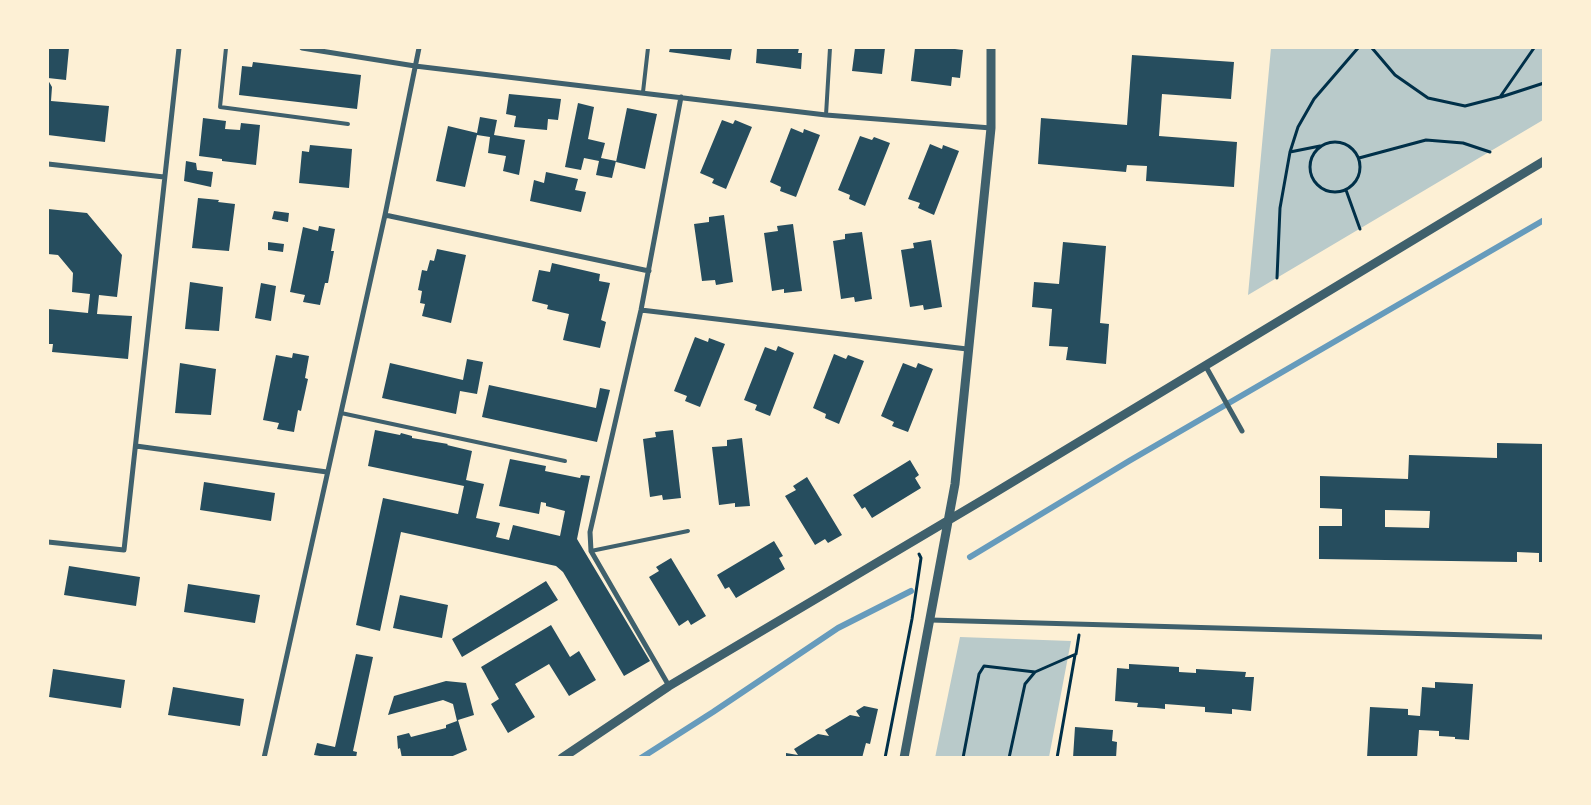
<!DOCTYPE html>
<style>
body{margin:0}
#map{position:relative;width:1591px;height:805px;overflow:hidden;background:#fdf0d5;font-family:"Source Serif 4",serif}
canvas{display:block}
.frame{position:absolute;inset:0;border:49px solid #fdf0d5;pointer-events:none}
</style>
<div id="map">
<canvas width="1591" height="805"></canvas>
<div class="frame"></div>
</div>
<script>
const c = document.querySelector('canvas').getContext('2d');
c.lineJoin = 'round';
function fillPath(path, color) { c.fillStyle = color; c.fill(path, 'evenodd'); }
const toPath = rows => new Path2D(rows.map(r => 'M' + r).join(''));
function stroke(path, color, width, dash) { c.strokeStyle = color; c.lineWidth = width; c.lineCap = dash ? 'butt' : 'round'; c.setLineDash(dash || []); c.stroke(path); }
fillPath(toPath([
 [1271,48,1543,48,1543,120,1248,295],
 [960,637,1071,641,1049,757,935,758]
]), '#b9caca');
stroke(toPath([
 [970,557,1129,461,1544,220],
 [641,758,713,712,838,628,911,591]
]), '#669bbc', 6);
fillPath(toPath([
 [48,48,69,48,66,80,48,78],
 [670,48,732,48,730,60,669,52],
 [757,48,799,48,798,53,802,53,801,69,756,63],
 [855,48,885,48,882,74,852,71],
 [915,48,947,48,963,50,960,78,952,77,951,86,911,81],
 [1132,55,1234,62,1231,99,1162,94,1159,136,1237,142,1234,187,1146,181,1147,166,1127,165,1126,172,1038,164,1041,118,1127,125],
 [253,62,361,75,357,109,239,95,242,66,252,67],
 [48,80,52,87,51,101,109,106,105,142,48,135],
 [509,94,561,99,558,120,548,119,547,130,514,127,516,116,506,114],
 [578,103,594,107,588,139,605,143,601,158,616,161,612,178,596,175,599,161,584,158,581,170,565,167],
 [627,108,657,114,645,169,616,162],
 [480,117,497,120,494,135,525,140,519,175,503,171,506,156,488,153,490,137,477,135,465,187,436,181,448,126,477,133],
 [203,118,226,121,225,129,240,130,241,123,260,125,256,165,222,161,222,159,199,156],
 [722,120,733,124,735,120,752,127,726,189,712,183,714,179,700,173],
 [791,128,803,133,804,129,820,135,796,197,780,191,781,187,770,182],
 [860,136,872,140,874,137,890,143,865,206,849,199,850,195,838,190],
 [930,144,942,149,943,145,959,151,934,215,918,208,920,203,908,199],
 [310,145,352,149,349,188,299,183,302,151,309,152],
 [186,161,196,163,197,170,213,172,211,187,184,181],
 [546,172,578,179,575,190,586,192,581,212,530,201,534,180,544,183],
 [198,198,219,200,218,202,235,204,229,251,192,248],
 [48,209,87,213,122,255,117,297,99,295,97,314,132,316,128,359,52,352,53,344,48,344,48,309,88,313,90,294,72,292,73,273,58,255,48,254],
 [274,211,289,213,288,222,272,219],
 [724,215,733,282,716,285,715,280,702,281,694,224,709,222,709,217],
 [793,224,802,291,784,293,784,289,772,291,764,233,778,231,777,226],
 [319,226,335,229,331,251,334,251,328,283,325,283,320,305,303,302,305,295,290,292,303,227,318,231],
 [862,232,872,299,855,302,854,297,841,299,833,241,845,239,845,234],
 [931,240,942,307,924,310,923,305,910,307,901,250,914,248,913,243],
 [268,242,284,244,283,252,268,250],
 [1063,242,1106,246,1100,323,1109,324,1106,364,1066,360,1068,347,1049,346,1052,309,1032,307,1034,282,1059,284],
 [437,249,466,255,451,323,422,316,425,304,420,303,422,291,418,290,422,270,427,271,430,260,434,261],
 [552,263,600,274,599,281,610,283,601,320,606,322,600,348,563,340,569,314,547,309,548,305,532,301,539,270,550,272],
 [190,282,223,287,219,331,185,329],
 [261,283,276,286,271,321,255,318],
 [695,337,708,342,709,338,725,344,700,407,685,401,687,396,674,391],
 [778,346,794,353,770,416,755,410,757,405,744,400,765,347,776,351],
 [293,353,309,356,305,378,308,379,301,411,298,410,294,432,277,429,279,423,263,420,276,355,292,358],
 [834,354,846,359,848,355,864,361,839,424,825,418,826,414,813,408],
 [467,359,483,362,477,394,460,391,456,414,382,398,390,363,463,380],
 [180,363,216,369,211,415,175,413],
 [903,363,916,368,918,363,933,369,908,432,892,426,894,422,881,416],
 [489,385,596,408,600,388,610,390,597,442,482,417],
 [375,430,400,435,401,433,412,436,412,438,448,444,447,445,472,451,466,480,484,484,476,518,500,523,496,537,509,540,513,525,560,536,565,511,546,506,546,503,541,502,539,514,499,506,510,459,546,466,545,471,580,478,581,475,590,476,577,539,650,661,624,676,563,572,556,566,401,532,380,631,356,625,383,498,458,514,464,486,368,466],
 [673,430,681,498,663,500,662,495,650,497,643,439,656,437,655,432],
 [742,438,750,506,735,507,735,503,719,505,712,447,727,446,727,440],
 [1497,443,1544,444,1544,562,1539,562,1539,553,1517,552,1517,562,1319,559,1319,526,1342,526,1342,509,1320,508,1320,476,1408,479,1409,455,1497,458],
 [1385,510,1430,511,1429,528,1385,527],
 [910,460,919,475,915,478,921,488,872,518,865,507,862,509,853,495],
 [807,477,842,535,828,543,825,539,815,545,785,496,796,490,793,486],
 [204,482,275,493,271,521,200,510],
 [774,541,783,556,779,558,785,569,736,598,729,587,725,589,717,575],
 [671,558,706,616,691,625,688,620,679,626,649,577,659,571,656,567],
 [69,566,140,577,136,606,64,595],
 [546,581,558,600,462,657,452,639],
 [188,584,260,595,255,623,184,612],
 [400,595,448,605,442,638,393,628],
 [551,625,570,657,579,651,596,680,569,696,549,664,515,684,535,717,508,733,491,704,499,699,481,667],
 [356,654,373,657,353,751,357,752,356,758,320,758,320,756,314,755,317,743,335,747],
 [1129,664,1179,667,1179,672,1196,673,1196,669,1246,672,1245,677,1254,677,1251,711,1232,709,1232,714,1205,712,1205,707,1165,704,1165,709,1156,708,1137,707,1138,703,1115,701,1117,668,1129,669],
 [53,669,125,680,121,708,49,697],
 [446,681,466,683,474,715,458,720,467,750,448,758,402,758,400,748,398,749,397,736,409,733,411,737,446,728,446,725,457,721,453,704,443,700,388,715,394,696],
 [1435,682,1473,684,1469,740,1455,739,1455,737,1439,736,1439,731,1419,730,1417,758,1367,758,1370,707,1408,709,1408,715,1420,716,1422,687,1435,688],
 [173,687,244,699,240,726,168,715],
 [864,706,878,709,870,744,866,743,862,758,786,758,786,753,798,755,794,749,818,734,829,736,825,730,850,715,860,717,856,711],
 [1075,727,1113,730,1112,741,1117,742,1116,758,1073,758]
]), '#264d5e');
stroke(toPath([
 [1372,48,1395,75,1428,98,1465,106,1500,97,1534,48],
 [1501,97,1544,83],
 '1310 167a25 25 0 1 1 50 0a25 25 0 1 1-50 0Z',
 [1290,152,1320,146],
 [1359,158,1426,140,1463,143,1490,152],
 [1346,190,1360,229],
 [1277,278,1280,208,1290,152,1298,127,1314,99,1358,48],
 [885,758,912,619,921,558,919,554],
 [963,758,979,674,984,666,1035,672,1076,654,1079,635],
 [1009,758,1025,684,1035,672],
 [1057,758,1075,655]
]), '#003049', 3);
stroke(toPath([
 [226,48,220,107,348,124],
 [643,92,648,48],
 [826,115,830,48],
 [341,413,565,461],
 [591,551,688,531]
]), '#3f606c', 4);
stroke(toPath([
 [302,48,415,66,826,115,991,128],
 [48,164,164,177],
 [385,215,649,271],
 [641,310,967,349],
 [1205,365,1242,431],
 [136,446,327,472],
 [48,542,124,550,179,48],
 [930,620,1544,637],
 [669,686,591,551,590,532,641,310,681,97],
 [264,758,385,215,419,48]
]), '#3f606c', 5);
stroke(toPath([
 [562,758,669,686,986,498,1544,161],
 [904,758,955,484,991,128,991,48]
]), '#3f606c', 9);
</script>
